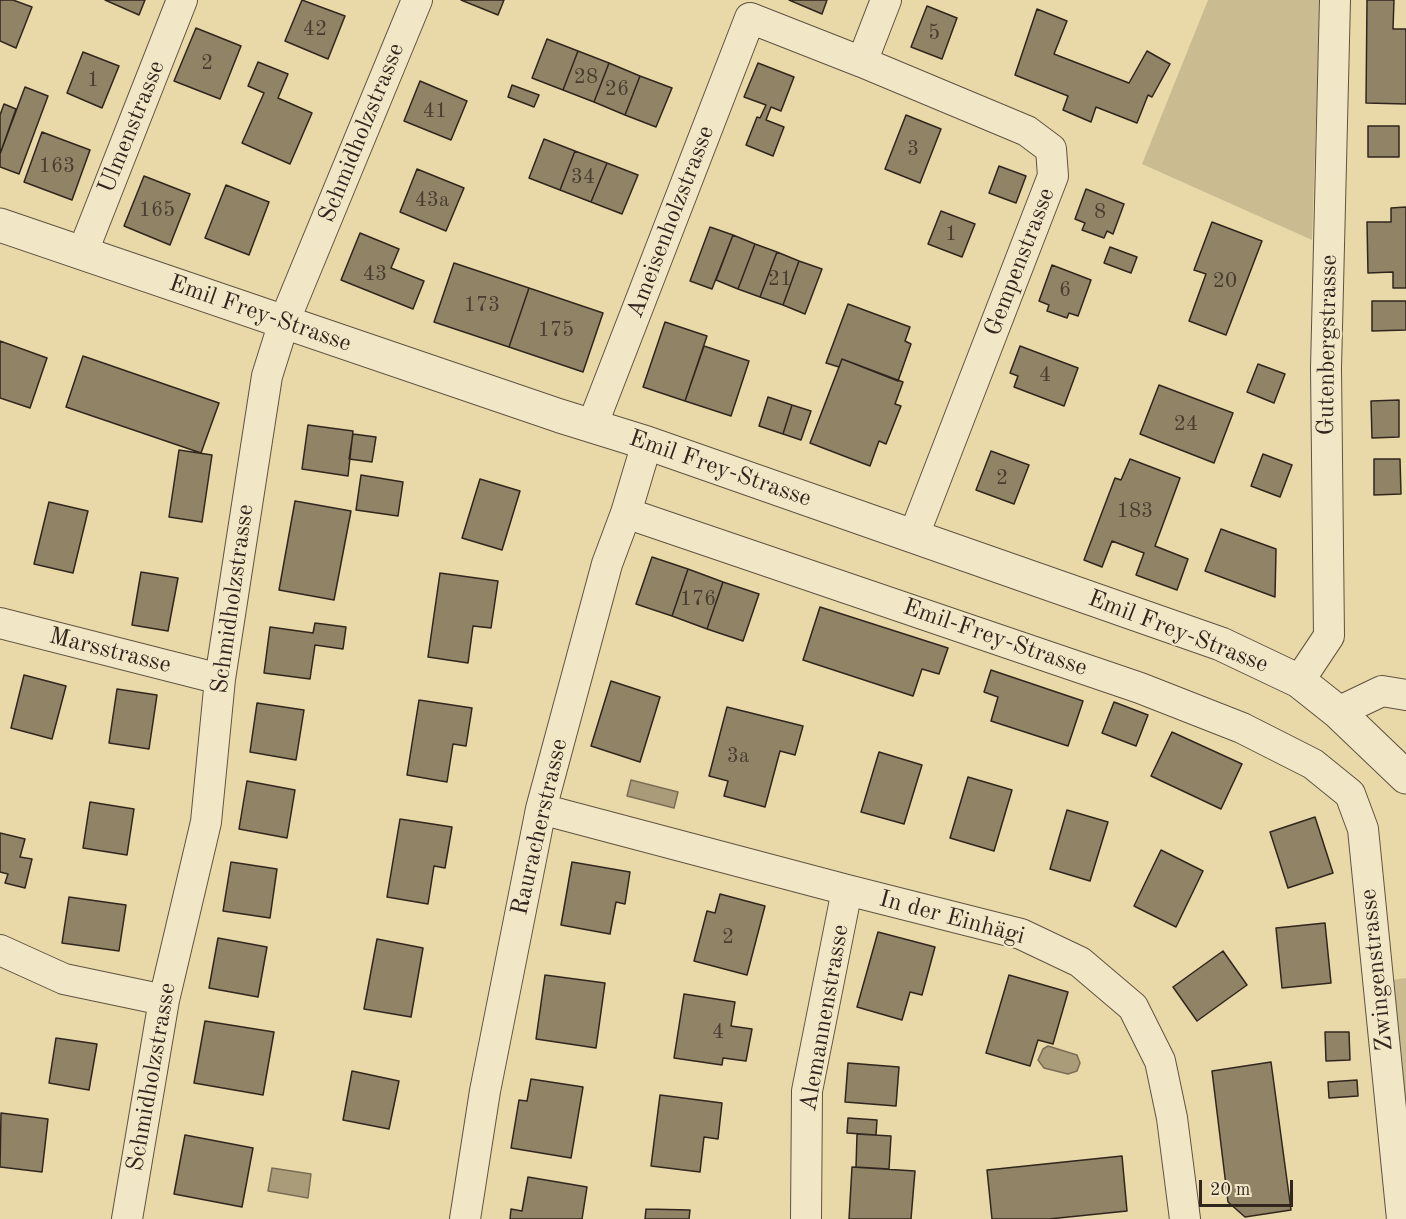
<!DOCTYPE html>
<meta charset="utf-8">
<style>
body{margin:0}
#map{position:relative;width:1406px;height:1219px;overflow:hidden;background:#e9d9a8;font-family:"Old Standard TT",serif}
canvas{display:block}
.scale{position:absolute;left:1199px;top:1180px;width:94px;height:27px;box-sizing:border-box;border:3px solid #31261e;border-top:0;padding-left:8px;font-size:18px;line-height:21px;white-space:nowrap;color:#31261e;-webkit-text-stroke:4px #f1e6c6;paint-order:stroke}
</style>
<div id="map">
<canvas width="1406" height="1219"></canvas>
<div class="scale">20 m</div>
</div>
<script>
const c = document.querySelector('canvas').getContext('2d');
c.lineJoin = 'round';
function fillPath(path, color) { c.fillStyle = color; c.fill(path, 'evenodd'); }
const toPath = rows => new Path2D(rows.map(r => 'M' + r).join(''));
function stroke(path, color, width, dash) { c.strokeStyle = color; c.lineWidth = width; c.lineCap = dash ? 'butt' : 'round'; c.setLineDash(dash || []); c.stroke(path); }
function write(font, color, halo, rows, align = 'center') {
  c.font = font + ' "Old Standard TT",serif'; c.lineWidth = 4.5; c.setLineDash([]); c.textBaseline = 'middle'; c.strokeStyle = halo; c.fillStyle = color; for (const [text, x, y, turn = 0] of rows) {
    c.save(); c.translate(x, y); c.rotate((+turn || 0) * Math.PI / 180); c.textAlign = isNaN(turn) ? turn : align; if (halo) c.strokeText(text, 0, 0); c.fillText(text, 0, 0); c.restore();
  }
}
fillPath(toPath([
 [1208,0,1320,0,1312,240,1142,164],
 [1406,978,1406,1113,1391,980]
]), '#cabb91');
const water = toPath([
 [631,780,678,792,674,808,627,796,631,780],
 [1048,1046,1077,1055,1080,1063,1077,1071,1068,1074,1044,1068,1038,1060,1043,1049,1048,1046],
 [272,1168,311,1174,308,1198,268,1191,272,1168]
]);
fillPath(water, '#aa9c79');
stroke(water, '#7a6d55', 1.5);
const building = toPath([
 [0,0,13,0,32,7,16,48,0,41,0,0],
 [105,0,145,0,139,15,105,0],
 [302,0,345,16,328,59,285,41,302,0],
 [461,0,504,0,498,15,461,0],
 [789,0,827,0,822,14,789,0],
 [1367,0,1394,0,1393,29,1406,29,1406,104,1366,103,1367,0],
 [927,6,957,18,942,59,911,47,927,6],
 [1037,9,1067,21,1054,54,1129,83,1147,51,1170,64,1152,97,1148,95,1137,123,1096,107,1091,122,1063,110,1068,96,1015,75,1037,9],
 [196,28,241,46,220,99,174,81,196,28],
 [547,39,578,51,563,90,532,78,547,39],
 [578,51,609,63,594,102,563,90,578,51],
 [83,52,119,66,102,108,67,93,83,52],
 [258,62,288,74,278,98,312,113,290,164,242,143,264,93,248,86,258,62],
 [609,63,640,76,625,115,594,102,609,63],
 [758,63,794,77,781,111,771,107,766,120,784,127,773,156,746,145,757,117,760,118,766,105,744,97,758,63],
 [640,76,672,88,656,127,625,115,640,76],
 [420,81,467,101,451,140,404,121,420,81],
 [512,85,539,95,534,107,508,97,512,85],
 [25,87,48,96,19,174,0,167,0,154,25,87],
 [4,104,16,109,0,154,0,115,4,104],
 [906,115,941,129,920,183,885,169,906,115],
 [1368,126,1399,126,1399,157,1368,157,1368,126],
 [42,132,90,150,72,200,24,182,42,132],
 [544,139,575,151,560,190,529,178,544,139],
 [575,151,607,163,591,202,560,190,575,151],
 [607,163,638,175,622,214,591,202,607,163],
 [999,166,1026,176,1016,203,989,193,999,166],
 [417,169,464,188,446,231,400,212,417,169],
 [144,176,190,194,170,245,124,226,144,176],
 [226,185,269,202,249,255,205,238,226,185],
 [1086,189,1124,204,1113,234,1107,231,1104,238,1082,230,1085,223,1075,219,1086,189],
 [1406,207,1406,288,1393,288,1393,272,1368,273,1367,222,1391,222,1391,208,1406,207],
 [941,211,975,224,962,257,928,244,941,211],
 [1212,222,1262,241,1226,335,1189,321,1206,274,1194,270,1212,222],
 [710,227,733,235,712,289,690,281,710,227],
 [360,233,399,249,391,268,424,281,413,309,341,280,360,233],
 [733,235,755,244,738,289,716,280,733,235],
 [755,244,777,252,760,297,738,289,755,244],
 [1110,247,1137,257,1131,273,1104,263,1110,247],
 [777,252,799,261,783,305,760,297,777,252],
 [799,261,822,269,805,314,783,305,799,261],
 [454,263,529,288,509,347,434,322,454,263],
 [1052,265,1091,280,1078,316,1069,313,1067,318,1047,311,1049,305,1039,301,1052,265],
 [529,288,603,313,583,372,509,347,529,288],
 [1372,301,1406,301,1406,330,1372,331,1372,301],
 [848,304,910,327,905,341,911,344,898,381,842,359,839,367,826,363,848,304],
 [665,322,707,336,685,401,643,387,665,322],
 [0,341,47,358,30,408,0,398,0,341],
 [704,346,749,361,731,416,685,401,704,346],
 [1020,346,1078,368,1064,406,1014,387,1018,376,1010,373,1020,346],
 [83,356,219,403,201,453,66,407,83,356],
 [842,359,903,382,895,404,901,406,886,444,879,441,870,466,810,443,842,359],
 [1258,364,1285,374,1274,403,1247,392,1258,364],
 [1159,385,1233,413,1214,463,1140,434,1159,385],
 [768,397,792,405,783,434,759,426,768,397],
 [1399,400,1399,437,1372,438,1371,401,1399,400],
 [792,405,811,411,801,440,783,434,792,405],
 [308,425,353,431,348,476,302,469,308,425],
 [353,434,376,437,372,462,349,459,353,434],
 [179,450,212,455,202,522,169,517,179,450],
 [991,451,1029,465,1014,504,976,490,991,451],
 [1263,454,1292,465,1280,497,1251,486,1263,454],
 [1130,459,1180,478,1155,546,1188,559,1177,590,1136,575,1144,553,1112,541,1102,567,1084,560,1115,478,1121,480,1130,459],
 [1374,459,1400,459,1401,494,1374,495,1374,459],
 [361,475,403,482,398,516,356,510,361,475],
 [480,479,520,491,502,550,462,538,480,479],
 [295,501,351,511,334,600,279,590,295,501],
 [49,502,88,511,73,573,34,564,49,502],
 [1221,529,1276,549,1275,597,1205,571,1221,529],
 [652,557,688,569,672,616,636,604,652,557],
 [688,569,723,582,707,629,672,616,688,569],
 [141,572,178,578,168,631,132,625,141,572],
 [440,573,498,581,491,628,473,626,468,663,428,657,440,573],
 [723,582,759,594,743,641,707,629,723,582],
 [820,607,948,648,939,674,922,669,913,696,803,660,820,607],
 [315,623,346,627,343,649,315,645,310,679,264,673,270,627,313,633,315,623],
 [991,670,1083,701,1068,746,991,721,998,697,984,692,991,670],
 [24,675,66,686,52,739,11,728,24,675],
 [611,681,660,697,640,762,591,746,611,681],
 [117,689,157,695,149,749,109,743,117,689],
 [419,700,472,708,466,746,453,744,447,782,407,775,419,700],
 [1114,702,1148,715,1136,746,1102,733,1114,702],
 [257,703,304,710,296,760,250,752,257,703],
 [727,707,803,726,795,755,780,751,765,807,724,796,728,781,709,776,727,707],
 [1172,732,1242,764,1221,809,1151,776,1172,732],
 [879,752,922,765,904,824,861,812,879,752],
 [968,777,1012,790,994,851,950,838,968,777],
 [247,781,295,790,287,838,239,829,247,781],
 [90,802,134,809,127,855,83,848,90,802],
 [1067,810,1108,822,1090,881,1050,869,1067,810],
 [1315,817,1333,873,1288,888,1270,832,1315,817],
 [400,819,452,827,445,868,434,866,428,904,387,897,400,819],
 [0,833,25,839,20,857,32,859,25,888,5,883,8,874,0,872,0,833],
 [1161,850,1203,871,1176,927,1134,906,1161,850],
 [231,862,277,869,270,918,223,911,231,862],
 [572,862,630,872,625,904,616,902,610,934,561,925,572,862],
 [720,894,765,906,747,975,694,961,707,911,715,913,720,894],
 [69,897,126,905,119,951,62,943,69,897],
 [1325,923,1331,983,1282,988,1276,928,1325,923],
 [878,932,935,947,922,995,910,992,902,1020,857,1007,878,932],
 [218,938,267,947,258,997,209,988,218,938],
 [377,939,423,948,411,1017,364,1009,377,939],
 [1223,951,1247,985,1197,1021,1173,987,1223,951],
 [545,975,605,983,596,1048,536,1039,545,975],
 [1009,975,1068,992,1053,1044,1038,1040,1030,1066,986,1053,1009,975],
 [684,994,735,1002,731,1026,752,1029,746,1061,723,1058,722,1065,674,1058,684,994],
 [205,1021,274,1032,263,1095,194,1083,205,1021],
 [1325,1032,1349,1032,1350,1060,1326,1061,1325,1032],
 [56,1038,97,1044,89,1090,49,1083,56,1038],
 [1271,1062,1291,1210,1245,1217,1228,1202,1212,1071,1271,1062],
 [848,1063,899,1067,896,1106,845,1102,848,1063],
 [352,1071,399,1081,389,1129,343,1120,352,1071],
 [531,1079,583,1087,571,1158,511,1148,519,1100,527,1101,531,1079],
 [1357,1080,1358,1096,1329,1098,1328,1082,1357,1080],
 [660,1095,722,1103,718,1139,704,1137,700,1172,651,1166,660,1095],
 [1,1113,48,1119,42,1172,0,1167,1,1113],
 [848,1118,877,1120,876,1135,847,1133,848,1118],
 [857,1134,891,1136,889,1169,856,1167,857,1134],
 [185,1135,253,1148,242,1207,174,1194,185,1135],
 [1122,1156,1127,1211,1049,1219,992,1219,987,1170,1122,1156],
 [852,1167,915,1171,911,1219,849,1219,852,1167],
 [528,1177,587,1187,582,1219,510,1219,511,1209,522,1211,528,1177],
 [646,1209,690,1210,689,1219,645,1219,646,1209]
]);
fillPath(building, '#918366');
stroke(building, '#31261e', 1.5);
const minor = toPath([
 [862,62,1027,131,1051,149,1053,176,914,535],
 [82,254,182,0],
 [592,426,750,18,862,62,886,0],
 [626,513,1140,688,1242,728,1313,764,1350,794,1363,829,1402,1219],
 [0,623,220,679],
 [1299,681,1329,636,1326,368,1335,0],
 [1338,712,1382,691,1406,695],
 [541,809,847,890,1021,934,1080,962,1133,1007,1160,1061,1172,1118,1185,1219],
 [0,950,64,979,164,1000],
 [127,1219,164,1000,206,822,220,679,267,376,284,322,417,0],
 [465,1219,485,1091,541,809,607,564,626,513,647,443],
 [806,1219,807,1091,847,890]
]);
const tertiary = toPath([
 [0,225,560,416,647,443,1221,644,1299,681,1338,712,1406,777]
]);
stroke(minor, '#5f5340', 32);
stroke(tertiary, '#5f5340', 35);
stroke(minor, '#f1e6c6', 30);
stroke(tertiary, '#f1e6c6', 33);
write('21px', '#493d30', null, [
 ["42",315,29],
 ["5",934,33],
 ["2",207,63],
 ["28",586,77],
 ["1",93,80],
 ["26",617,89],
 ["41",435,111],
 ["3",913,149],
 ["163",57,166],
 ["34",583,177],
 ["43a",432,200],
 ["165",157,210],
 ["8",1100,212],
 ["1",951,234],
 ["43",375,274],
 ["21",780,279],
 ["20",1225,281],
 ["6",1065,290],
 ["173",482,305],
 ["175",556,330],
 ["4",1045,375],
 ["24",1186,424],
 ["2",1002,478],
 ["183",1135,511],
 ["176",698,599],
 ["3a",738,756],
 ["2",728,937],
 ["4",718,1032]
]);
write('24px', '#31261e', '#f1e6c6', [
 ["Ulmenstrasse",132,127,-68],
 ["Schmidholzstrasse",362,133,-68],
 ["Ameisenholzstrasse",671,222,-69],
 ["Gempenstrasse",1020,262,-69],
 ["Emil Frey-Strasse",260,314,19],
 ["Gutenbergstrasse",1328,345,-89],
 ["Emil Frey-Strasse",720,469,19],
 ["Schmidholzstrasse",233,599,-82],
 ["Emil Frey-Strasse",1178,632,21],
 ["Emil-Frey-Strasse",995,638,19],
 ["Marsstrasse",110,651,14],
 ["Rauracherstrasse",540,827,-77],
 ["In der Einhägi",952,918,15],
 ["Zwingenstrasse",1377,970,-96],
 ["Alemannenstrasse",825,1018,-80],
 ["Schmidholzstrasse",152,1077,-80]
]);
</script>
